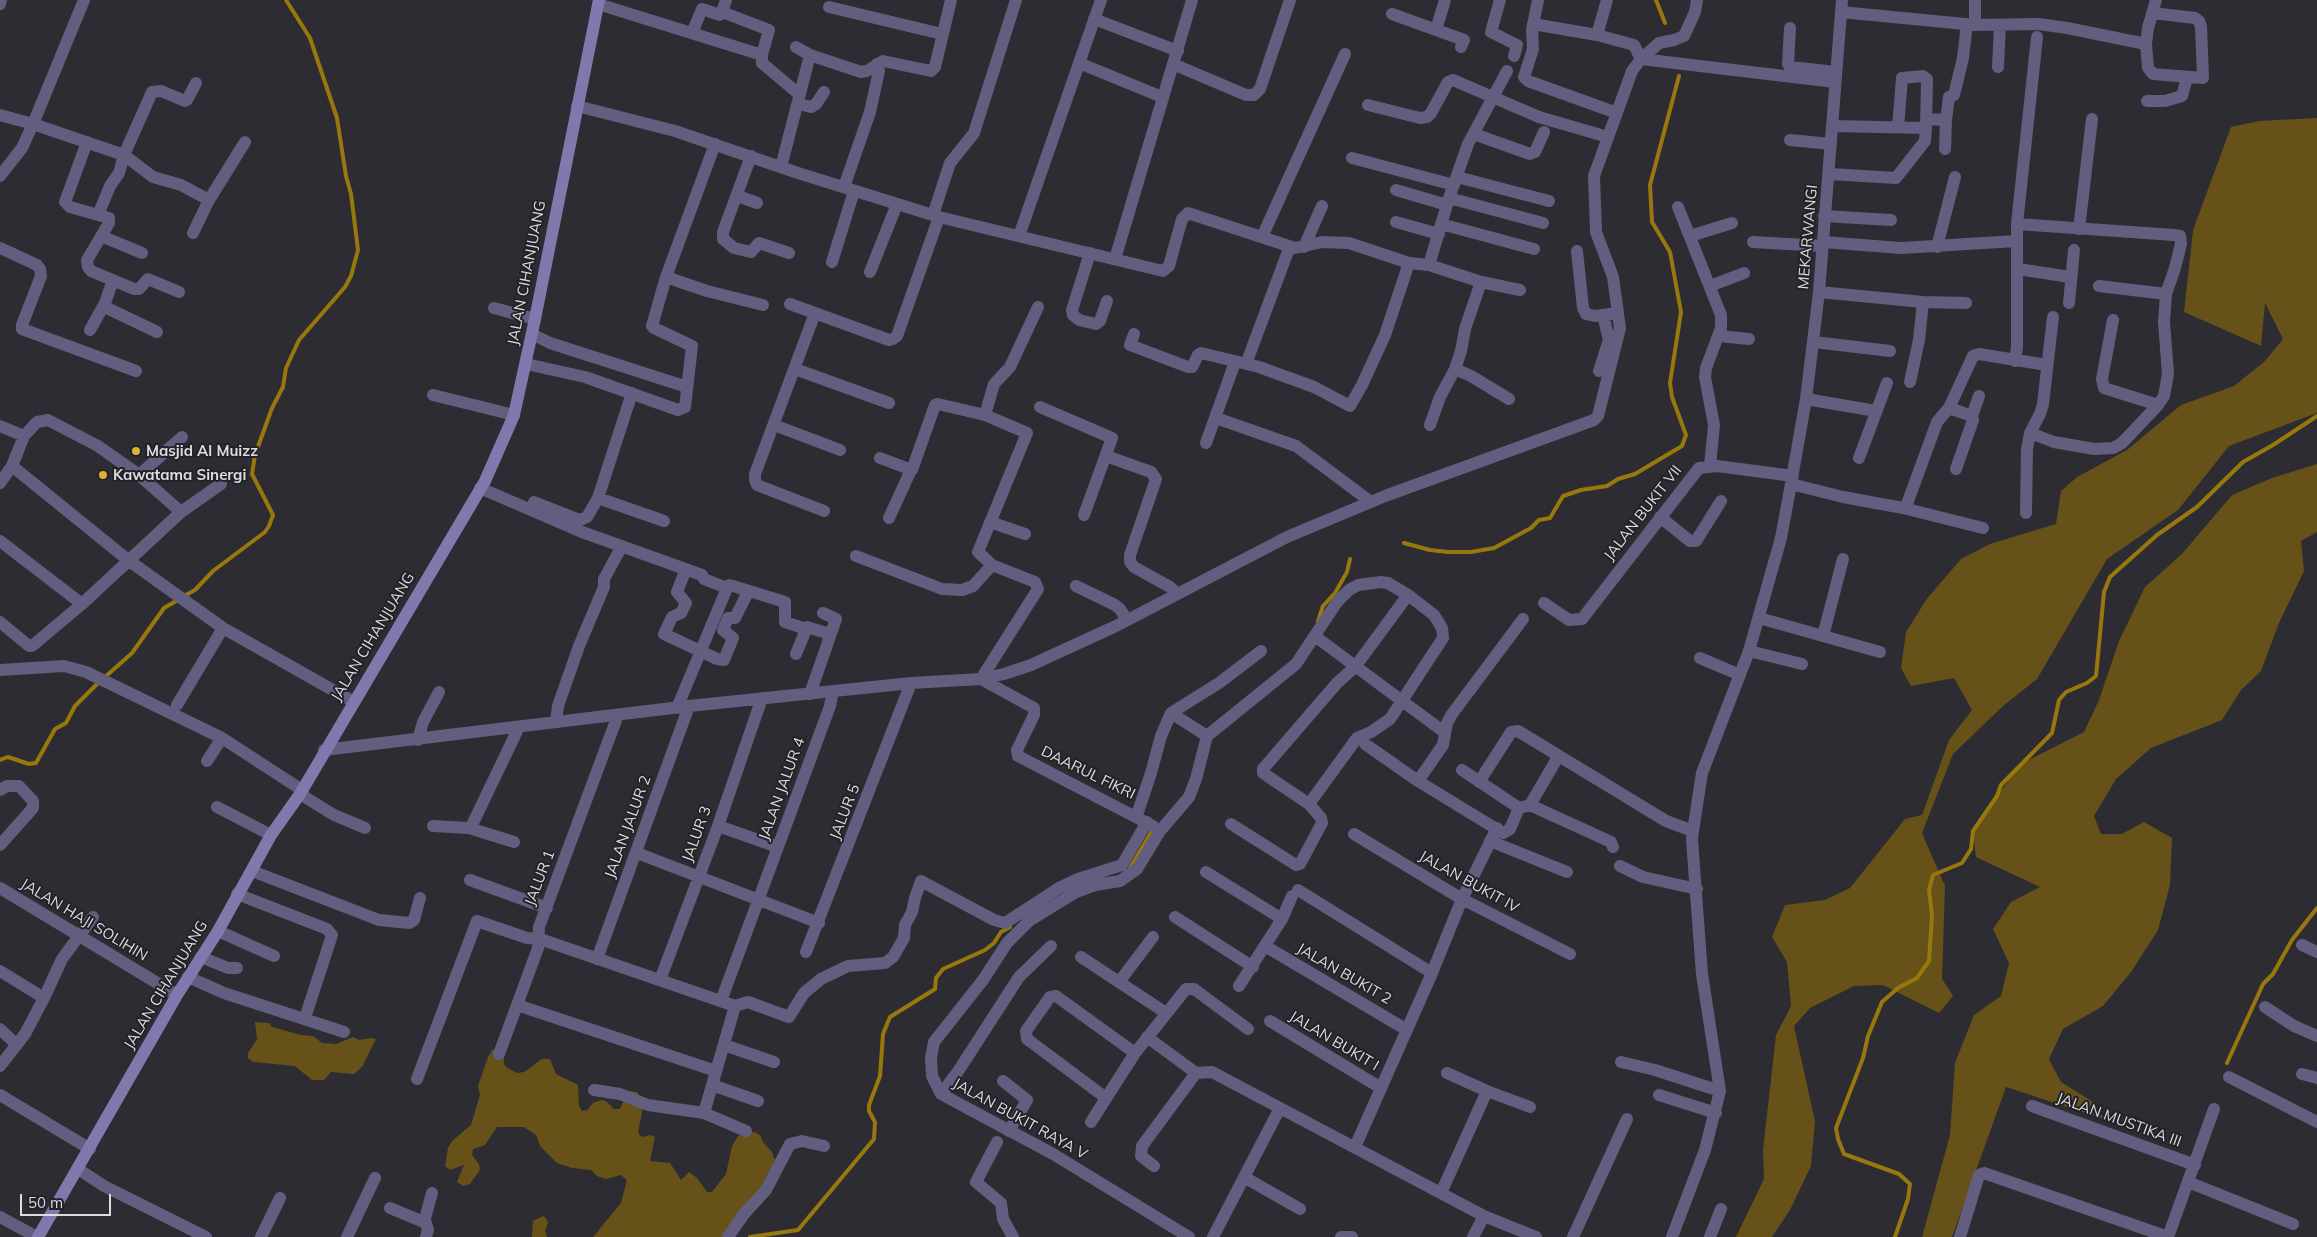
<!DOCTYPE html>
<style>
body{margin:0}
#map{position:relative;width:2317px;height:1237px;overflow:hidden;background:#2d2c32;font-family:Mulish,sans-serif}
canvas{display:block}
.scale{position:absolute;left:20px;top:1194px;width:91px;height:22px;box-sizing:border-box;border:2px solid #dddce0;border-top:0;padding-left:6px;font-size:15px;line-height:18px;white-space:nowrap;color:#dddce0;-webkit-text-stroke:4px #232228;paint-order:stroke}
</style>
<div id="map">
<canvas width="2317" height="1237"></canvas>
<div class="scale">50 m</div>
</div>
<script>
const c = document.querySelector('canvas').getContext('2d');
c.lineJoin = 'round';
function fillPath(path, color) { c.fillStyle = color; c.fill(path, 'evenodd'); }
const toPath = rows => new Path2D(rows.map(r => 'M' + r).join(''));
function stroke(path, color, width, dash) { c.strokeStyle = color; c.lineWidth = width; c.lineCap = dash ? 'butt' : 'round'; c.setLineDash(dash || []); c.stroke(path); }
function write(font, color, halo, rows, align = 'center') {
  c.font = font + ' Mulish,sans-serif'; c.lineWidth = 4; c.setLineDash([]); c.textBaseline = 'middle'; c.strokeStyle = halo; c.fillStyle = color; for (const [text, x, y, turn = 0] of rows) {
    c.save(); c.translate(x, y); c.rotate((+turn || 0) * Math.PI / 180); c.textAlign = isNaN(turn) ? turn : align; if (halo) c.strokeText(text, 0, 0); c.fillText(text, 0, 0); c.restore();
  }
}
fillPath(toPath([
 [2317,118,2317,413,2229,446,2178,510,2107,559,2037,679,2003,706,1953,754,1922,833,1945,886,1942,979,1953,996,1939,1013,1883,985,1854,986,1810,1008,1794,1026,1815,1121,1811,1166,1790,1210,1772,1237,1736,1237,1764,1179,1763,1150,1776,1035,1791,1006,1787,962,1772,937,1785,905,1825,900,1850,888,1905,819,1922,815,1949,740,1972,710,1954,678,1911,686,1901,668,1906,632,1926,600,1961,559,1990,544,2056,524,2061,491,2077,477,2127,450,2181,405,2234,386,2265,361,2283,339,2265,303,2261,346,2184,312,2193,230,2231,127,2259,121],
 [2317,464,2317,532,2301,541,2304,571,2279,623,2261,671,2241,690,2222,720,2151,748,2116,779,2094,816,2101,834,2122,834,2144,822,2172,838,2170,885,2158,930,2131,972,2103,1006,2063,1029,2049,1059,2061,1082,2093,1102,2104,1119,2006,1087,1952,1237,1922,1237,1950,1135,1955,1063,1974,1015,2001,996,2009,963,1993,929,2011,902,2040,887,1976,857,1973,831,2019,765,2084,732,2099,700,2119,641,2145,587,2182,554,2232,495,2272,478],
 [255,1022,269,1023,272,1027,301,1035,313,1036,322,1043,336,1044,353,1037,359,1040,371,1038,376,1039,362,1067,354,1074,331,1072,324,1080,312,1080,295,1066,253,1062,248,1058,248,1053,257,1039],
 [497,1048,504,1053,504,1064,506,1067,517,1073,524,1072,542,1059,550,1059,556,1074,578,1085,579,1106,582,1111,587,1110,593,1103,601,1100,606,1101,614,1109,620,1109,628,1091,637,1092,640,1096,643,1107,638,1133,642,1137,650,1135,655,1137,650,1161,670,1163,681,1180,689,1172,697,1178,707,1192,712,1192,726,1174,732,1146,738,1136,743,1134,754,1132,760,1135,763,1142,772,1152,775,1160,760,1189,722,1237,593,1237,621,1203,627,1180,621,1175,606,1179,597,1176,591,1170,572,1168,557,1163,540,1146,536,1135,524,1127,497,1127,485,1145,473,1149,472,1155,479,1164,480,1170,470,1184,463,1186,457,1182,464,1165,450,1170,445,1166,448,1148,452,1141,471,1125,480,1095,478,1086,488,1057,492,1050],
 [543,1216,546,1218,548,1223,545,1231,547,1237,532,1237,533,1221]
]), '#665218');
stroke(toPath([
 [1656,0,1665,23],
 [1404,543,1430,550,1448,552,1471,552,1494,548,1531,528,1539,520,1550,518,1563,496,1581,490,1607,486,1618,479,1635,474,1682,446,1686,435,1672,397,1670,383,1681,312,1670,252,1652,222,1650,185,1679,76],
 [184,596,195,590,213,571,265,532,269,526,273,515,252,474,255,455,272,408,283,387,286,368,299,340,345,287,351,276,358,250,351,194,346,176,337,118,310,38,286,0],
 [1318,621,1323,606,1335,593,1347,572,1350,559],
 [105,677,132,653,164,608,178,600],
 [0,760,8,757,29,764,36,763,55,729,66,723,75,706,99,682],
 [1130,868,1153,829],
 [2227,1063,2263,984,2273,974,2292,940,2317,908],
 [750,1237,798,1230,874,1139,875,1122,869,1111,869,1105,880,1076,883,1034,890,1017,935,989,936,978,943,969,985,950,994,943,1001,932,1010,927],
 [1895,1237,1908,1199,1910,1184,1899,1174,1844,1154,1838,1139,1836,1128,1863,1058,1868,1036,1882,1002,1898,988,1917,978,1929,961,1932,915,1929,890,1933,875,1962,863,1971,849,1973,831,1997,796,2001,785,2052,733,2059,700,2066,692,2087,683,2096,676,2104,592,2110,577,2157,535,2197,507,2243,462,2273,445,2317,416]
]), '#98780d', 4);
stroke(toPath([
 [1500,0,1491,32,1517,45,1514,56],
 [1538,0,1532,30,1533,49,1524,77,1528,81,1617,113],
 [1975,0,1975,25],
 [0,4,1,0],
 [598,4,762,55,769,30,722,12,720,15,702,9,692,33],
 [829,7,942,34],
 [722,12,726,0],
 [1841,12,1975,25,2039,24,2067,28,2146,44,2148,68,2153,74,2203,78,2201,27,2199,21,2195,18,2152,13],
 [1392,14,1464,40,1461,47],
 [1094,19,1178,51],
 [1533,24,1597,35,1634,45,1641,59],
 [1790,28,1788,64,1790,67,1836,72],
 [1436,30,1445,0],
 [1597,35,1607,0],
 [2146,44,2148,28,2156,0],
 [796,47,810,55,861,72,867,71,883,61,931,71,935,67,951,0],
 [762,55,762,63,800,95],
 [1641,59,1835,82],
 [1079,63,1162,97],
 [1173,64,1246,95,1254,95,1260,89,1290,0],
 [1998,67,2000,25],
 [2147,101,2165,101,2182,96,2187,78],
 [799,104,811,107,816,104,824,92],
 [1368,105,1420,118,1427,117,1431,113,1448,82,1453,80,1539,117,1608,137],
 [577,106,675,131,798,173,939,217,1163,271,1169,266,1182,219,1188,213,1295,248,1322,242,1349,243,1409,263,1429,265,1449,198,1468,144,1507,71],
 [0,115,33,124,124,155,153,177,181,185,209,200,193,233],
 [1926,119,1946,120,1949,97,1954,95,1963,58,1967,24],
 [1898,127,1902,78,1923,76,1927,79,1926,128],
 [1474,134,1530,154,1535,152,1544,132],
 [1790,140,1831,144],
 [87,142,65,202,70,207,109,218,109,223,87,260,88,267,91,271,134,289,139,289,148,279,179,292],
 [1945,149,1946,120],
 [751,156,723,232,723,239,734,248,751,252,759,243,789,253],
 [1352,158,1454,185],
 [781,167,810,55],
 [1830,174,1896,178,1925,141,1926,128,1832,126],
 [0,176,22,148,33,124,84,0],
 [1457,177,1549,201],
 [844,187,870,112,879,71,877,64],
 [1396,190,1447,205],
 [738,196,757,203],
 [1449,198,1543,223],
 [209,200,245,142],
 [1678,207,1721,315,1721,328,1706,368,1705,377,1714,425,1710,466],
 [98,215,110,186,119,173,124,155,152,92,161,91,185,101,187,100,196,83],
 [933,215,950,163,974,133,1016,0],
 [1824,216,1891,220],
 [1396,222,1439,234],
 [1441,224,1534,249],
 [2017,224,2174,235,2180,236,2181,244,2175,268,2166,294,2164,322,2168,374,2164,396,2158,405,2122,443,2113,448,2094,449,2054,442,2030,433],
 [2079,229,2092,119],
 [101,236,142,253],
 [1019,236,1101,0],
 [1690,236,1732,223],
 [1262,237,1345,54],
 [1753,242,1823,246],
 [1823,242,1901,248,2016,241],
 [1304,247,1322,206],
 [1937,247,1955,177],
 [0,248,37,265,40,269,41,276,22,325,22,329,136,371],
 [1577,251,1583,308,1586,314,1595,316,1617,313],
 [1090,253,1072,310,1073,315,1079,320,1096,324,1100,321,1107,301],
 [1115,259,1192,0],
 [832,262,854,191],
 [1429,265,1481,282,1520,290],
 [2018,269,2070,277],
 [870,272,897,204],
 [666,277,707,291,763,305],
 [113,280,105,303,107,308,157,332],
 [1710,286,1744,273],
 [2099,286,2166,294],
 [1819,292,1923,302,1966,303],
 [2069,303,2074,250],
 [790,304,889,340,893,339,897,336,939,217],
 [494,308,535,319],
 [815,313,755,474,755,480,757,485,824,511],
 [2113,320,2102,379,2104,388,2158,405],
 [90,330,105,303],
 [532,334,550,343,687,387],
 [1134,334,1130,345,1188,367,1192,367,1198,355,1201,353,1259,367,1314,387,1350,406,1362,385,1385,335,1409,263],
 [1719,336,1749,339],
 [1814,342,1890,351],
 [2015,361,2017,347,2017,224,2037,37],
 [526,364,585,377,678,410,685,407,692,346,654,328,652,326,666,277,715,144],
 [1246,364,1290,246],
 [795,369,889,403],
 [1455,369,1471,376,1509,399],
 [1599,371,1609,340,1603,315],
 [1910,382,1919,340,1923,302],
 [433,395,514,415],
 [1806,399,1876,411],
 [1040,407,1112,438,1084,515],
 [1949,408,1972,416,1973,420,1956,469],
 [985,415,994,384,1010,367,1038,307],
 [1972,416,1979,396],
 [1216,418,1296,446,1371,502],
 [774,425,840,450],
 [1430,425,1440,397,1455,369,1461,351,1465,329,1481,282],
 [0,426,24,436],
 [1206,443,1235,362],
 [1106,456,1151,472,1156,479,1130,555,1130,562,1134,567,1170,587,1177,594],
 [880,458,912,470,935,405,938,404,985,415,1027,433,978,552,992,565,1035,582,1038,589,981,679],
 [1859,458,1887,383],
 [12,466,128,560,223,628,354,702],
 [139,475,182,437],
 [0,483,12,466,24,436,37,422,48,420,98,446,139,475,181,512],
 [1791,484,1843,497,1903,508,1983,528],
 [480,488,582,532,702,575,704,579,727,588,729,585,733,586,785,602,785,622,806,629],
 [598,498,664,521],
 [534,502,580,520,587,517,598,498,632,393],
 [1903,508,1907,504,1937,422,1949,408,1973,356,1979,354,2047,365],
 [2026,513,2027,449,2030,433,2040,414,2043,404,2053,317],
 [1660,517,1690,541,1696,541,1721,501],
 [889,518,911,470],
 [990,522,1025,534],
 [0,541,82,604],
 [856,556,942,589,962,590,973,586,992,565],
 [686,569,677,592,686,603,681,613,672,617,664,634,717,659,724,660,733,638,723,630,728,618,735,618,748,592],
 [1076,586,1115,605,1120,609,1127,620],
 [1544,603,1569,620,1582,619,1699,468,1717,466,1793,476],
 [1759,618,1880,652],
 [0,622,29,646,32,646,82,604,181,512,221,484],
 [1823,636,1843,559],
 [1316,637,1444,732],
 [1749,651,1802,664],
 [796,654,807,627,830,634],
 [1700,658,1740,675],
 [0,670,64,666,86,672,222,738,302,790],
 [981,679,1034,708,1034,715,1017,750,1018,756,1153,826],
 [810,694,836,619,823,613],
 [177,705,223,628],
 [677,708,727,588],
 [1171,713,1207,736],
 [556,722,558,706,579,646,604,587,604,579,622,546],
 [1207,736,1296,664,1337,602,1349,590,1358,585,1381,582,1388,583,1408,595,1434,615,1442,628,1443,638,1390,719,1371,732,1357,738,1309,804],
 [418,740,423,722,439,692],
 [1365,744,1418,781],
 [324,750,689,706,911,683,981,679,1004,674,1031,665,1116,626,1287,537,1385,496,1594,420,1598,416,1620,328,1613,277,1596,232,1594,176,1632,71,1641,59,1659,43,1674,40,1684,36,1695,12,1697,0],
 [207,761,222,738],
 [1462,770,1519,808,1530,805,1558,757],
 [1479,782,1511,732,1518,731,1666,821,1693,831],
 [0,790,7,786,19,786,33,801,33,808,0,845],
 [300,794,334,815,365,828],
 [1530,805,1611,842,1613,847],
 [217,807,271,835],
 [1519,808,1510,829,1503,833,1418,781,1443,745,1447,723,1452,714,1523,619],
 [1137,815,1151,773,1161,736,1171,713,1219,683,1261,651],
 [1231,824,1296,865,1300,864,1322,823,1321,818,1309,804,1263,773,1263,769,1337,683,1355,667,1408,595],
 [433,826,469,828,472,825,519,727],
 [718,826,778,847],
 [469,828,514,842],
 [1354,834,1462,899,1570,954],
 [1490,841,1567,872],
 [637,853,819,923],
 [1620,866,1643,877,1697,889],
 [252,871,379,920,409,923,414,920,420,898],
 [1206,872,1282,919],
 [470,880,547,908],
 [0,888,177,995],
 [1298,890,1432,973],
 [237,894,327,929,332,935,305,1018],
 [1175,917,1253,967],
 [218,931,274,956],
 [2302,945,2317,952],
 [1265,946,1407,1030],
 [806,952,911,683],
 [201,957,228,968,237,968],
 [1081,957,1166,1013],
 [597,959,689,706],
 [0,971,44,998,62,959,93,917],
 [188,977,224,993,344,1032],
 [660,980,718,826,762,698],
 [1119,982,1153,937],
 [1239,986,1282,919,1292,896],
 [721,1001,830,706,833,691],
 [517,1005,716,1071],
 [735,1006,748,1002,789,1017,804,993,821,979,848,966,885,963,893,957,904,938,905,925,912,912,915,898,921,881,994,920,1005,923,1059,888,1078,879,1122,865,1147,822],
 [2265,1007,2294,1026,2317,1036],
 [1270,1021,1381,1088],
 [0,1029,17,1045],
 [1147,1037,1196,1073],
 [724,1045,774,1062],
 [499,1054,538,948,539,927,618,715],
 [1621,1062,1655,1070,1720,1091],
 [0,1066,25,1034,44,998],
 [1447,1073,1487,1091],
 [2302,1074,2317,1078],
 [2229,1077,2317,1122],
 [417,1079,477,921,527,938,540,939,735,1006,704,1113],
 [1003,1081,1027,1100,1009,1131],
 [712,1085,758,1101],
 [594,1090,620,1094,648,1105,704,1113,746,1131],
 [941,1094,957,1073,1019,977,1051,946],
 [0,1095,90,1149],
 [1659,1095,1716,1113],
 [1106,1098,1027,1039,1026,1031,1050,997,1056,996,1135,1053],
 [2032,1106,2195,1165],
 [1091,1122,1135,1053,1186,989,1194,989,1248,1029],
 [997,1142,976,1182,1001,1203,1003,1219,1013,1237],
 [1355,1147,1432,973,1462,899,1497,828],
 [1154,1166,1141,1156,1142,1146,1196,1073,1212,1072,1484,1216,1536,1237],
 [78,1169,104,1186,206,1237],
 [1244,1177,1300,1209],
 [2188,1182,2293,1224],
 [1441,1193,1487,1091,1530,1107],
 [390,1208,426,1223,428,1230,426,1237],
 [0,1217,37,1237],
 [424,1222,432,1193],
 [261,1237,280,1198],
 [347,1237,375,1178],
 [728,1237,744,1214,766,1190,790,1144,802,1141,824,1146],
 [1189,1237,1053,1154,941,1094,932,1076,931,1058,934,1042,983,980,1007,943,1029,921,1076,892,1095,885,1120,881,1137,869,1160,831,1189,797,1196,779,1207,736],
 [1213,1237,1280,1108],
 [1341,1237,1352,1237],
 [1473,1237,1484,1216],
 [1573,1237,1627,1119],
 [1672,1237,1705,1150,1720,1091,1702,974,1692,840,1693,831,1702,773,1749,651,1781,538,1791,484,1806,399,1819,292,1842,0],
 [1710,1237,1721,1209],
 [1960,1237,1979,1175,1984,1173,2168,1237],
 [2168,1237,2214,1109]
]), '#625e7f', 12);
stroke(toPath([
 [38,1237,177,995,218,931,271,835,300,794,485,481,514,415,535,319,599,0]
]), '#8079ae', 12);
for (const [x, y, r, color] of [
 [136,451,5,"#dcb233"],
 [103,475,5,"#dcb233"]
]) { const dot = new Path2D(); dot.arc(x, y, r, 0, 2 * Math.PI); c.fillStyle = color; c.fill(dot); stroke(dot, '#232228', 2); }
write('15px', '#dddce0', '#232228', [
 ["MEKARWANGI",1808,237,-85],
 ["JALAN CIHANJUANG",527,273,-79],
 ["JALAN BUKIT VII",1643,513,-52],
 ["JALAN CIHANJUANG",373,637,-59],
 ["DAARUL FIKRI",1088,773,26],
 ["JALAN JALUR 4",782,789,-70],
 ["JALUR 5",845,812,-69],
 ["JALAN JALUR 2",628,827,-70],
 ["JALUR 3",697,834,-70],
 ["JALUR 1",540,878,-69],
 ["JALAN BUKIT IV",1469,882,29],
 ["JALAN HAJI SOLIHIN",84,920,31],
 ["JALAN BUKIT 2",1344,974,30],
 ["JALAN CIHANJUANG",166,985,-59],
 ["JALAN BUKIT I",1334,1041,31],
 ["JALAN BUKIT RAYA V",1020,1119,29],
 ["JALAN MUSTIKA III",2119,1120,20]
]);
write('bold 15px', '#dddce0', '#232228', [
 ["Masjid Al Muizz",146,451],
 ["Kawatama Sinergi",113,475]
], 'left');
</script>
